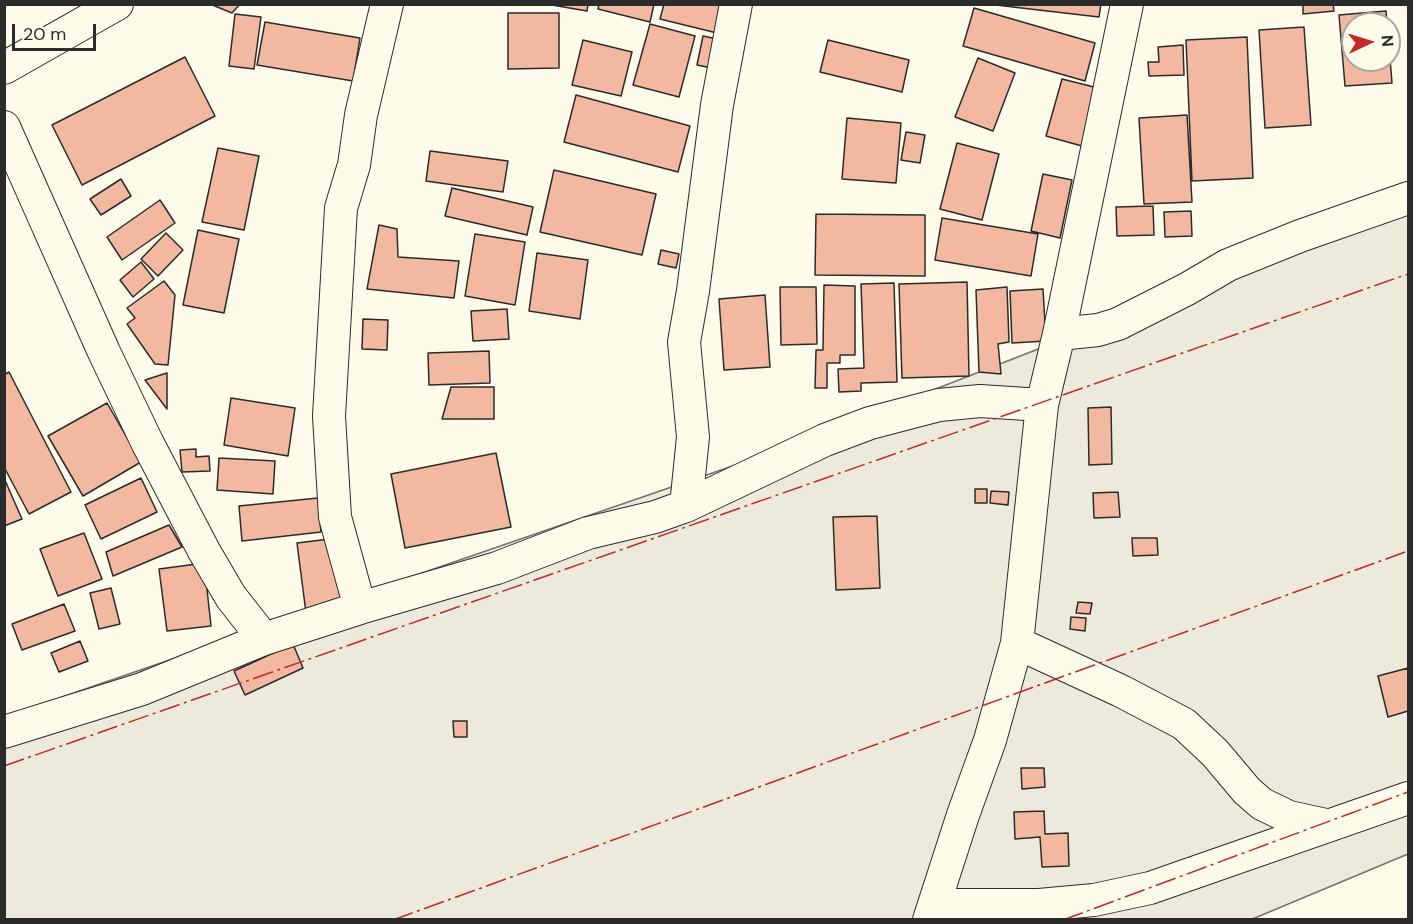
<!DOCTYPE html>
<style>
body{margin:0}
#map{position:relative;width:1413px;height:924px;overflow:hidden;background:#fdfbea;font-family:"DM Sans",sans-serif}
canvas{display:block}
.frame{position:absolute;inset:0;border:6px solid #2b2b2b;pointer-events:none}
.north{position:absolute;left:1341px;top:12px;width:60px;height:60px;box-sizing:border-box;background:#fdfbea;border:2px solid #a9a89e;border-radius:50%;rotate:86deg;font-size:16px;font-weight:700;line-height:24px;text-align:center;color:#2b2b2b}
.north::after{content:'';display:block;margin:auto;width:21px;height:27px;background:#c62828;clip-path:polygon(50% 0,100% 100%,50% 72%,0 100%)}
.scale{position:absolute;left:12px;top:24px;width:84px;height:27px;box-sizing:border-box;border:3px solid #2b2b2b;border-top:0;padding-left:8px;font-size:18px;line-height:21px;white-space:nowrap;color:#2b2b2b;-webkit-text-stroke:4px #fdfbea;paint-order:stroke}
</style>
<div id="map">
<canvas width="1413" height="924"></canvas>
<div class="frame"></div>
<div class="north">N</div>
<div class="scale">20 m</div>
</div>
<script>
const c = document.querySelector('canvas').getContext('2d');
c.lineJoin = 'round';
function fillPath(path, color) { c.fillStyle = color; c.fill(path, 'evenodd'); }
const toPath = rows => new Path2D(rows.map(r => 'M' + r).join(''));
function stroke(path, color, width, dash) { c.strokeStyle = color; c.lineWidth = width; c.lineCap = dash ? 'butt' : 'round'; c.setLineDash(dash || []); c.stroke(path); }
const green = toPath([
 [1408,210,1408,854,1250,920,5,919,4,717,779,450,1236,272,1408,210]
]);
fillPath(green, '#ecebdb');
stroke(green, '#74746e', 1.5);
const building = toPath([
 [210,4,240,4,232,13,210,4],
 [546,4,588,4,587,11,546,4],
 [599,4,654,4,650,22,598,9,599,4],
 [664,4,724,4,717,33,660,19,664,4],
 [987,4,1101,4,1099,17,987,4],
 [1303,4,1333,4,1334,11,1303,14,1303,4],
 [974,8,1095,43,1085,81,963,46,974,8],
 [1386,11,1387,24,1353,24,1353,60,1389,60,1389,46,1392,83,1345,86,1339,15,1386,11],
 [508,13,559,13,559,68,508,69,508,13],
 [235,14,261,17,254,69,229,66,235,14],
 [265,22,360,38,353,81,257,65,265,22],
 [650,24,695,36,679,97,633,85,650,24],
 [1304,27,1311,125,1265,128,1259,30,1304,27],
 [703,36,722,40,716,69,697,65,703,36],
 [1247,37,1253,178,1192,181,1186,40,1247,37],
 [583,40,632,52,621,96,572,85,583,40],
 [828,40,909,60,902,92,820,72,828,40],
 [1183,45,1184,75,1149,76,1148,62,1159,62,1158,47,1183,45],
 [185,57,215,116,82,185,52,125,185,57],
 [978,58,1015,73,993,131,955,117,978,58],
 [1062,79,1098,88,1082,146,1046,136,1062,79],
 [576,95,690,126,678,172,564,142,576,95],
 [1187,115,1192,202,1144,204,1139,118,1187,115],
 [847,118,901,123,896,183,842,179,847,118],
 [906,132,925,135,920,163,901,160,906,132],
 [957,143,999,154,982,220,940,209,957,143],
 [218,148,259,156,244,230,202,222,218,148],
 [430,151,508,161,503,192,426,181,430,151],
 [554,170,656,194,642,255,540,232,554,170],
 [1043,174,1072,180,1060,238,1031,231,1043,174],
 [121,179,131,196,101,215,90,199,121,179],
 [452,188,533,207,527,235,445,216,452,188],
 [160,200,175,223,122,260,107,237,160,200],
 [1153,206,1154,235,1117,236,1116,207,1153,206],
 [1191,211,1192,236,1165,237,1164,212,1191,211],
 [816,214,925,215,925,276,815,275,816,214],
 [942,218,1038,234,1031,276,935,260,942,218],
 [379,225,397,229,398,257,459,261,454,298,367,289,379,225],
 [198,230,239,239,224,313,183,305,198,230],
 [166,233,183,250,158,276,141,259,166,233],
 [475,234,525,242,515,305,465,296,475,234],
 [661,250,679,254,676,268,658,264,661,250],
 [537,253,588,260,580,319,529,311,537,253],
 [141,262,154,279,133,297,120,280,141,262],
 [164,281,175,295,168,365,155,364,127,324,135,318,127,308,164,281],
 [967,282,969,376,902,378,899,284,967,282],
 [894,283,897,382,861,383,861,391,839,392,838,369,864,368,861,284,894,283],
 [824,285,855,286,855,355,840,355,840,363,827,363,827,388,815,388,816,350,823,350,824,285],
 [780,287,816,287,817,344,781,345,780,287],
 [1007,287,1009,342,998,344,1001,374,979,372,976,290,1007,287],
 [1043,289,1046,341,1012,343,1010,291,1043,289],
 [765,295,770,367,724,370,719,299,765,295],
 [507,309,509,339,473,341,471,311,507,309],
 [363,319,388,320,387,350,362,349,363,319],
 [489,351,490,383,429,385,428,353,489,351],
 [9,372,71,492,29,514,4,467,4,375,9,372],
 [167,373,167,409,145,380,167,373],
 [451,387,494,387,494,419,442,419,451,387],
 [231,398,295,408,288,456,224,445,231,398],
 [107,403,141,462,83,496,48,436,107,403],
 [1111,407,1112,464,1089,465,1088,408,1111,407],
 [196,449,196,457,209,456,210,471,182,472,180,450,196,449],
 [496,453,511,527,405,548,391,474,496,453],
 [219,458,275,461,273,494,217,490,219,458],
 [4,478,22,519,4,526,4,478],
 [141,478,157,512,101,539,85,505,141,478],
 [975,489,987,489,987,503,975,503,975,489],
 [991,491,1009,492,1008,505,990,503,991,491],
 [1118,492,1120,517,1094,518,1093,493,1118,492],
 [318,498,321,532,242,541,239,506,318,498],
 [877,516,880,588,836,590,833,517,877,516],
 [169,525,182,547,113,576,106,552,169,525],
 [84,533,102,579,58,596,40,549,84,533],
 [338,538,347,608,306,613,297,543,338,538],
 [1132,538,1157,538,1158,555,1133,556,1132,538],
 [197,564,206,580,211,626,167,631,159,569,197,564],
 [111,588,120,624,99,629,90,593,111,588],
 [1078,602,1092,603,1090,614,1076,613,1078,602],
 [64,604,75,631,22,650,12,624,64,604],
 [1071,617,1086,618,1085,631,1070,629,1071,617],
 [80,641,88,661,59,672,51,653,80,641],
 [293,644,303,668,245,695,234,671,293,644],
 [1408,668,1408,711,1388,717,1378,676,1408,668],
 [453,721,467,721,467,737,454,737,453,721],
 [1021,768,1044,768,1045,787,1022,789,1021,768],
 [1044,811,1045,834,1068,833,1069,866,1042,867,1040,837,1015,839,1014,812,1044,811]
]);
fillPath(building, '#f2b8a0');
stroke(building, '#2b2b2b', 1.5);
const minor = toPath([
 [4,68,117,4],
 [4,127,104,352,147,442,204,551,231,597,264,639],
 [1059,334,1098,330,1118,324,1187,289,1228,265,1300,236,1408,198],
 [686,506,693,437,684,342,693,291,717,105,736,4],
 [360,608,335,517,329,416,341,208,354,165,361,115,387,4],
 [1017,643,1121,691,1184,724,1215,753,1247,791,1262,804,1289,817,1326,825],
 [4,732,142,689,264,639,360,608,497,568,588,533,655,517,686,506,825,440,870,423,939,405,980,401,1042,405],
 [934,905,1039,905,1094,900,1150,888,1408,798],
 [929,920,963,815,990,740,1017,643,1042,405,1059,334,1127,4]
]);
stroke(minor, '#2b2b2b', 34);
stroke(minor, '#fdfbea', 32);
stroke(toPath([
 [4,766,1408,274],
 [393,920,1408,551],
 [1063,920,1408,792]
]), '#c62828', 1.5, [21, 4.5, 3, 4.5]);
</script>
